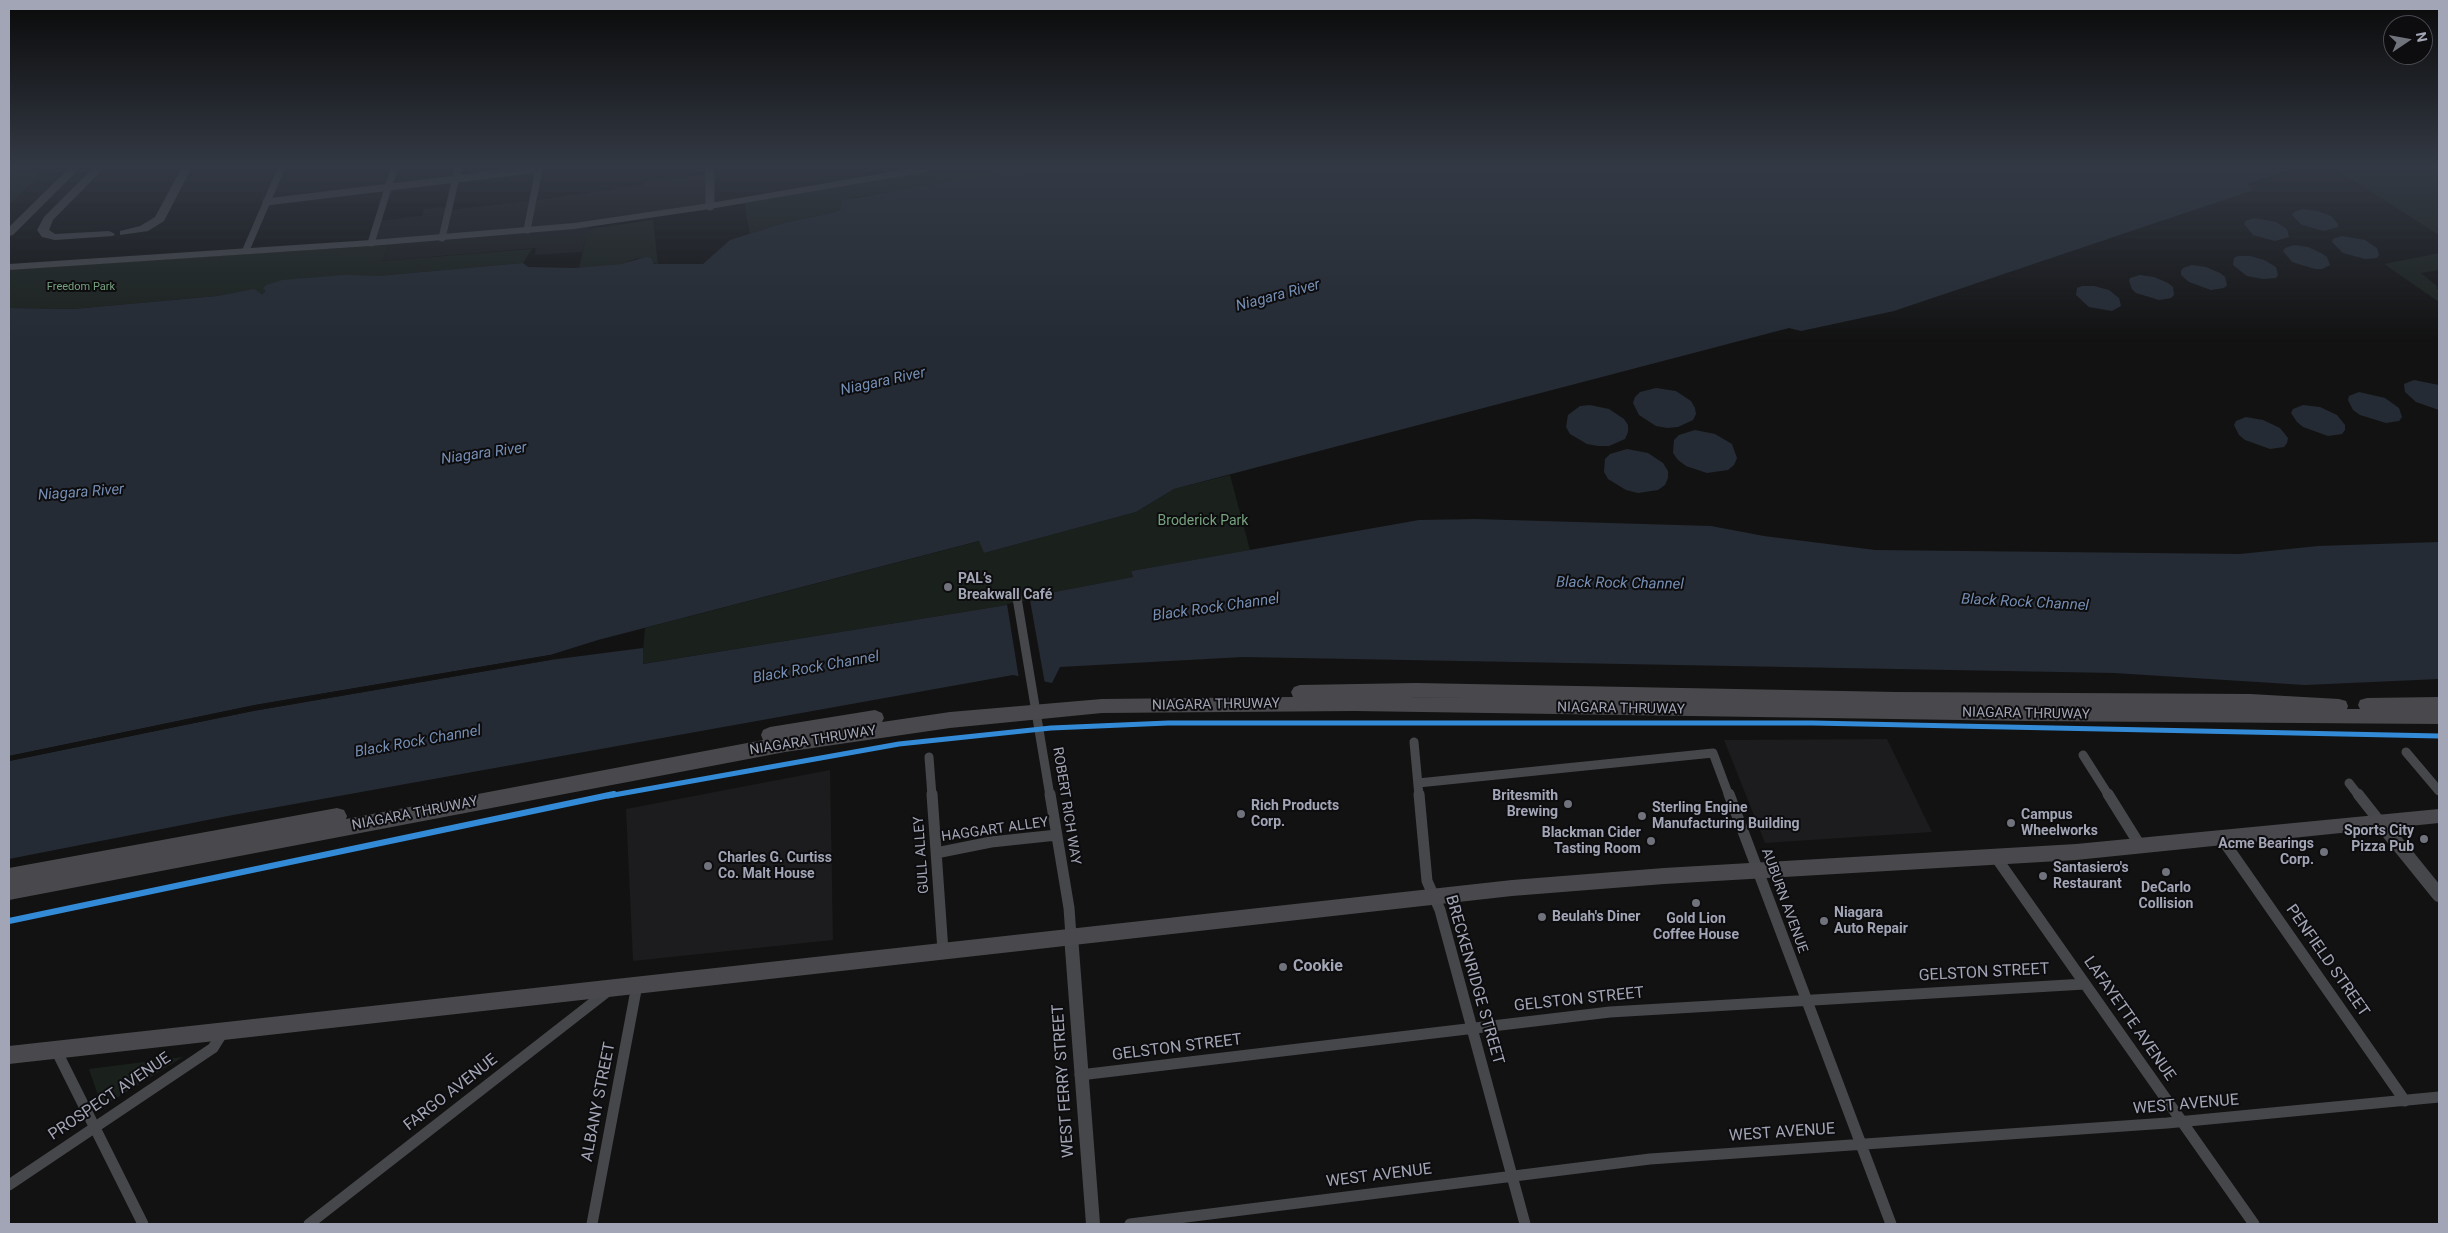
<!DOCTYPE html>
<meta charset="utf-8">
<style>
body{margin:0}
#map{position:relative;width:2448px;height:1233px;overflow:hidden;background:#121212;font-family:Roboto,sans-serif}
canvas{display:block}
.frame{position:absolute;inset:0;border:10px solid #a2a5b5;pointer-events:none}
.north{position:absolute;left:2383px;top:15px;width:50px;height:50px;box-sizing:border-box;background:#0d0c0e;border:1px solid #494951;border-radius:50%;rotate:78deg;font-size:14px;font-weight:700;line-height:20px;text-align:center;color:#a2a5b5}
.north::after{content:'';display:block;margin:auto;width:18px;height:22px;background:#70727c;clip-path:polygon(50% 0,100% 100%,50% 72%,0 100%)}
</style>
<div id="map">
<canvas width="2448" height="1233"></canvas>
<div class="frame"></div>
<div class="north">N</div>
</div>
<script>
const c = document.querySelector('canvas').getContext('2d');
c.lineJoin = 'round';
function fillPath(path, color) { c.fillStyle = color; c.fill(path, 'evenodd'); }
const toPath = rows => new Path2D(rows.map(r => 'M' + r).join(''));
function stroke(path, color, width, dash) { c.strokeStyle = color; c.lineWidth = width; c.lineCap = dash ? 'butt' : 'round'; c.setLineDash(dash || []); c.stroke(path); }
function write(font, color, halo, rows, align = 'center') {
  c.font = font + ' Roboto,sans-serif'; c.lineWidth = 4; c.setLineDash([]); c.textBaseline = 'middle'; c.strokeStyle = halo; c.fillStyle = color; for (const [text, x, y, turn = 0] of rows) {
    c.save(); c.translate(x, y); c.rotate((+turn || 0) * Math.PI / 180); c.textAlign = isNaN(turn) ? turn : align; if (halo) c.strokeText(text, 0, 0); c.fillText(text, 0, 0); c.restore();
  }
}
fillPath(toPath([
 [710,174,710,206,590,224,582,252,535,255,536,248,381,261,391,242,371,243,378,221,422,216,424,209,449,206,449,210,538,200,642,185,643,182],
 [1887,739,1932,832,1765,843,1724,740],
 [830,770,833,940,633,961,626,809]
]), '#1c1c1e');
fillPath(toPath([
 [9,169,31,169,39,176,9,205],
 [934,169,1022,169,932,186,857,197,845,200,841,209,836,212,784,223,750,234,744,203],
 [2335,169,2439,169,2439,235,2337,170],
 [653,220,658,264,638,258,621,264,579,268,588,229],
 [389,245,382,261,532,249,523,263,377,276,305,278,261,294,254,290,217,296,73,309,9,308,9,269],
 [2439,253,2439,270,2421,273,2438,287,2436,288,2439,290,2439,302,2384,264],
 [1230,475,1250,550,1131,571,1133,577,1049,593,1050,598,642,664,645,628,980,541,984,553,1136,512,1174,489],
 [183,1057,102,1107,89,1069]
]), '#1a211c');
fillPath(toPath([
 [1022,169,2290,169,2247,184,2253,190,1894,311,1801,331,1789,328,1174,489,1136,512,984,553,979,541,598,640,550,655,255,705,9,756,9,308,73,309,217,296,254,289,262,294,266,291,263,288,266,285,282,280,344,275,377,276,523,263,528,267,574,268,621,264,646,257,651,258,654,264,703,264,730,240,784,223,836,212,841,209,841,202,845,200],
 [2303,209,2317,211,2331,216,2338,224,2338,227,2324,231,2302,225,2292,215,2294,212],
 [2254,218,2276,222,2287,229,2289,237,2275,241,2253,235,2244,224,2245,221],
 [2342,236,2365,240,2377,248,2379,255,2377,258,2365,259,2343,253,2332,242,2333,239],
 [2294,245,2308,247,2321,253,2327,257,2330,265,2322,269,2315,269,2292,262,2283,251,2285,248],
 [2238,256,2250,256,2264,260,2276,267,2278,275,2276,278,2263,279,2247,276,2233,265,2234,258],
 [2192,265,2206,267,2220,273,2225,277,2227,285,2224,288,2211,290,2189,282,2181,275,2181,271,2183,268],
 [2140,275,2154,277,2168,283,2173,287,2174,295,2171,298,2159,300,2136,293,2132,289,2129,281,2130,278],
 [2082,286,2094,286,2109,290,2119,298,2121,306,2112,311,2089,307,2076,295,2077,288],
 [2414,380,2439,385,2439,410,2416,402,2405,392,2404,384],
 [1656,388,1676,391,1691,401,1695,408,1696,414,1693,420,1678,427,1667,428,1656,426,1639,415,1633,403,1635,397,1640,392],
 [2359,392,2385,398,2399,408,2402,417,2399,421,2386,423,2360,415,2353,410,2348,400,2349,396],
 [1590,405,1609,409,1624,419,1628,425,1628,432,1625,439,1609,446,1598,446,1587,444,1570,434,1566,427,1568,415,1580,406],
 [2303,405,2320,407,2337,415,2345,425,2345,430,2342,434,2328,436,2303,427,2297,422,2291,413,2293,409],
 [2246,417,2263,420,2280,428,2288,438,2287,443,2284,447,2270,449,2245,440,2239,435,2234,425,2236,421],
 [1695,430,1715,434,1732,444,1737,458,1734,465,1728,470,1707,473,1686,466,1678,460,1673,453,1674,440,1679,435],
 [1627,449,1648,453,1663,463,1668,471,1668,478,1665,485,1658,490,1638,493,1626,490,1608,479,1604,472,1605,459,1610,454],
 [1475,519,1711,526,1764,536,1875,550,2240,554,2318,546,2439,542,2439,679,2305,685,2114,673,1243,657,1060,667,1052,683,1013,675,233,815,9,859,9,761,253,711,550,660,643,648,643,664,1050,598,1049,593,1133,577,1131,571,1419,520]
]), '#252b34');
fillPath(toPath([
 [1030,600,1045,684,1019,679,1007,604],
 [550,655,550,657,255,708,124,735,253,709,550,658,550,660,253,711,9,761,9,756,255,705]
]), '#121212');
stroke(toPath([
 [266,202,539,169,527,230],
 [442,238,458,169],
 [371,243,394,169],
 [246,250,281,169]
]), '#46474b', 7);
stroke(toPath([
 [1016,592,1050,796],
 [1414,742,1419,796],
 [2406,752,2439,791],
 [2083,755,2109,796],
 [929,757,932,796],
 [1418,783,1713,753,1729,796],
 [2349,783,2359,796]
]), '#46474b', 9);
stroke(toPath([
 [932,794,943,951],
 [1050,794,1069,908,1071,936],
 [1419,794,1427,881,1440,910,1525,1224],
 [1729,794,1891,1224],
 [2108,794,2141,847],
 [2358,794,2380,822],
 [2222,839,2405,1101],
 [936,853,991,842,1057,835],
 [1995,856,2254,1224],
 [56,1050,143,1224],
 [1080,1075,1610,1012,2085,984],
 [9,1185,213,1048,223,1032],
 [309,1224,608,991],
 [592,1224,637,985],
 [1130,1224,1650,1159,2167,1123,2439,1097]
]), '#46474b', 11);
stroke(toPath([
 [710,169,710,206]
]), '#46474b', 9);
stroke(toPath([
 [2380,822,2439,895],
 [1071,936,1093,1224]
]), '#46474b', 14);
fillPath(toPath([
 [908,169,930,169,925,172,710,209,574,229,371,246,9,270,9,264,371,240,574,223,710,203,908,169]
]), '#4a4b4f');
fillPath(toPath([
 [2439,809,2439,823,2076,860,1664,884,1512,896,9,1064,9,1046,1512,880,1664,868,2076,844,2439,809]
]), '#49494d');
fillPath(toPath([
 [68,169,79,169,13,235,9,236,9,227,68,169],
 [92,169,103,169,53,220,49,230,55,234,109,231,115,234,113,236,55,240,42,237,37,230,44,217,92,169],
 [181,169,191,169,164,221,148,231,120,235,120,231,140,226,155,217,181,169]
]), '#49494d');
fillPath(toPath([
 [1416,683,1896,692,2250,694,2339,699,2346,701,2348,706,2347,709,2360,709,2358,705,2360,700,2367,698,2439,697,2439,724,2027,721,1355,711,1102,713,950,728,785,752,9,900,9,868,337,808,344,810,347,816,346,819,763,740,761,735,763,730,770,727,875,710,882,713,884,718,882,722,950,712,1102,699,1293,697,1291,692,1294,687,1300,685,1416,683],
 [1408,697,1416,697,1480,698,1408,697]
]), '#49494d');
stroke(toPath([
 [608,796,899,744,1051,728,1168,723,1813,723,2439,736]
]), '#338bd7', 5);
stroke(toPath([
 [9,921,614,794]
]), '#338bd7', 6);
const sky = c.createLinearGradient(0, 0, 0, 342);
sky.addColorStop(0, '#0a0a0a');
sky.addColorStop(0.49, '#333944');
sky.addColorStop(1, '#33394400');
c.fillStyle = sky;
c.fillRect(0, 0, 2448, 342);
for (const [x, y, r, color] of [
 [948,587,5,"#70727c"],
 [1568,804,5,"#70727c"],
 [1241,814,5,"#70727c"],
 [1642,816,5,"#70727c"],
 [2011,823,5,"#70727c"],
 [2424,839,5,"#70727c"],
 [1651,841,5,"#70727c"],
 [2324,852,5,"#70727c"],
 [708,866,5,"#70727c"],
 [2166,872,5,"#70727c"],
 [2043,876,5,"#70727c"],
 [1696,903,5,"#70727c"],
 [1542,917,5,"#70727c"],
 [1824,921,5,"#70727c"],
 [1283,967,5,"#70727c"]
]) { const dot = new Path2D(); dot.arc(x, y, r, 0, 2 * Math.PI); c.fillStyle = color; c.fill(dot); stroke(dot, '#0d0c0e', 2); }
write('11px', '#77a27f', '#0d0c0e', [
 ["Freedom Park",81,287]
]);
write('14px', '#77a27f', '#0d0c0e', [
 ["Broderick Park",1203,521]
]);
write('bold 14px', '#a2a5b5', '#0d0c0e', [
 ["PAL’s",958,579],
 ["Breakwall Café",958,595],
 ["Britesmith",1558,796,"right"],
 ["Brewing",1558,812,"right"],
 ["Rich Products",1251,806],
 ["Corp.",1251,822],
 ["Sterling Engine",1652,808],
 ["Manufacturing Building",1652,824],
 ["Campus",2021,815],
 ["Wheelworks",2021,831],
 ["Sports City",2414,831,"right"],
 ["Pizza Pub",2414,847,"right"],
 ["Blackman Cider",1641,833,"right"],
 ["Tasting Room",1641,849,"right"],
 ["Acme Bearings",2314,844,"right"],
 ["Corp.",2314,860,"right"],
 ["Charles G. Curtiss",718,858],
 ["Co. Malt House",718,874],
 ["Santasiero's",2053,868],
 ["Restaurant",2053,884],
 ["DeCarlo",2166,888,"center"],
 ["Collision",2166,904,"center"],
 ["Niagara",1834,913],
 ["Auto Repair",1834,929],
 ["Beulah's Diner",1552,917],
 ["Gold Lion",1696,919,"center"],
 ["Coffee House",1696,935,"center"]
], 'left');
write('14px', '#a2a5b5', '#0d0c0e', [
 ["NIAGARA THRUWAY",1216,705,-1],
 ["NIAGARA THRUWAY",1621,709,1],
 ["NIAGARA THRUWAY",2026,714,1],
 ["NIAGARA THRUWAY",813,741,-9],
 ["ROBERT RICH WAY",1066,806,81],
 ["NIAGARA THRUWAY",415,814,-11],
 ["HAGGART ALLEY",995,830,-8],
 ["GULL ALLEY",922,855,-94],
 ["AUBURN AVENUE",1784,901,70]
]);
write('italic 15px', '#758eb3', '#0d0c0e', [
 ["Niagara River",1278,296,-15],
 ["Niagara River",883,382,-12],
 ["Niagara River",484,454,-8],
 ["Niagara River",81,493,-4],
 ["Black Rock Channel",1620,584,1],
 ["Black Rock Channel",2025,603,3],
 ["Black Rock Channel",1216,608,-8],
 ["Black Rock Channel",816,668,-10],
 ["Black Rock Channel",418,742,-10]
]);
write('16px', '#a2a5b5', '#0d0c0e', [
 ["PENFIELD STREET",2327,961,55],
 ["GELSTON STREET",1984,973,-3],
 ["BRECKENRIDGE STREET",1474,980,74],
 ["GELSTON STREET",1579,1000,-6],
 ["LAFAYETTE AVENUE",2129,1019,55],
 ["GELSTON STREET",1177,1048,-7],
 ["WEST FERRY STREET",1064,1081,-94],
 ["FARGO AVENUE",451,1093,-38],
 ["PROSPECT AVENUE",110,1097,-34],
 ["ALBANY STREET",599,1102,-79],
 ["WEST AVENUE",2186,1105,-5],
 ["WEST AVENUE",1782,1133,-4],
 ["WEST AVENUE",1379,1176,-7]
]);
write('bold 16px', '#a2a5b5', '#0d0c0e', [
 ["Cookie",1293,967]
], 'left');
</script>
